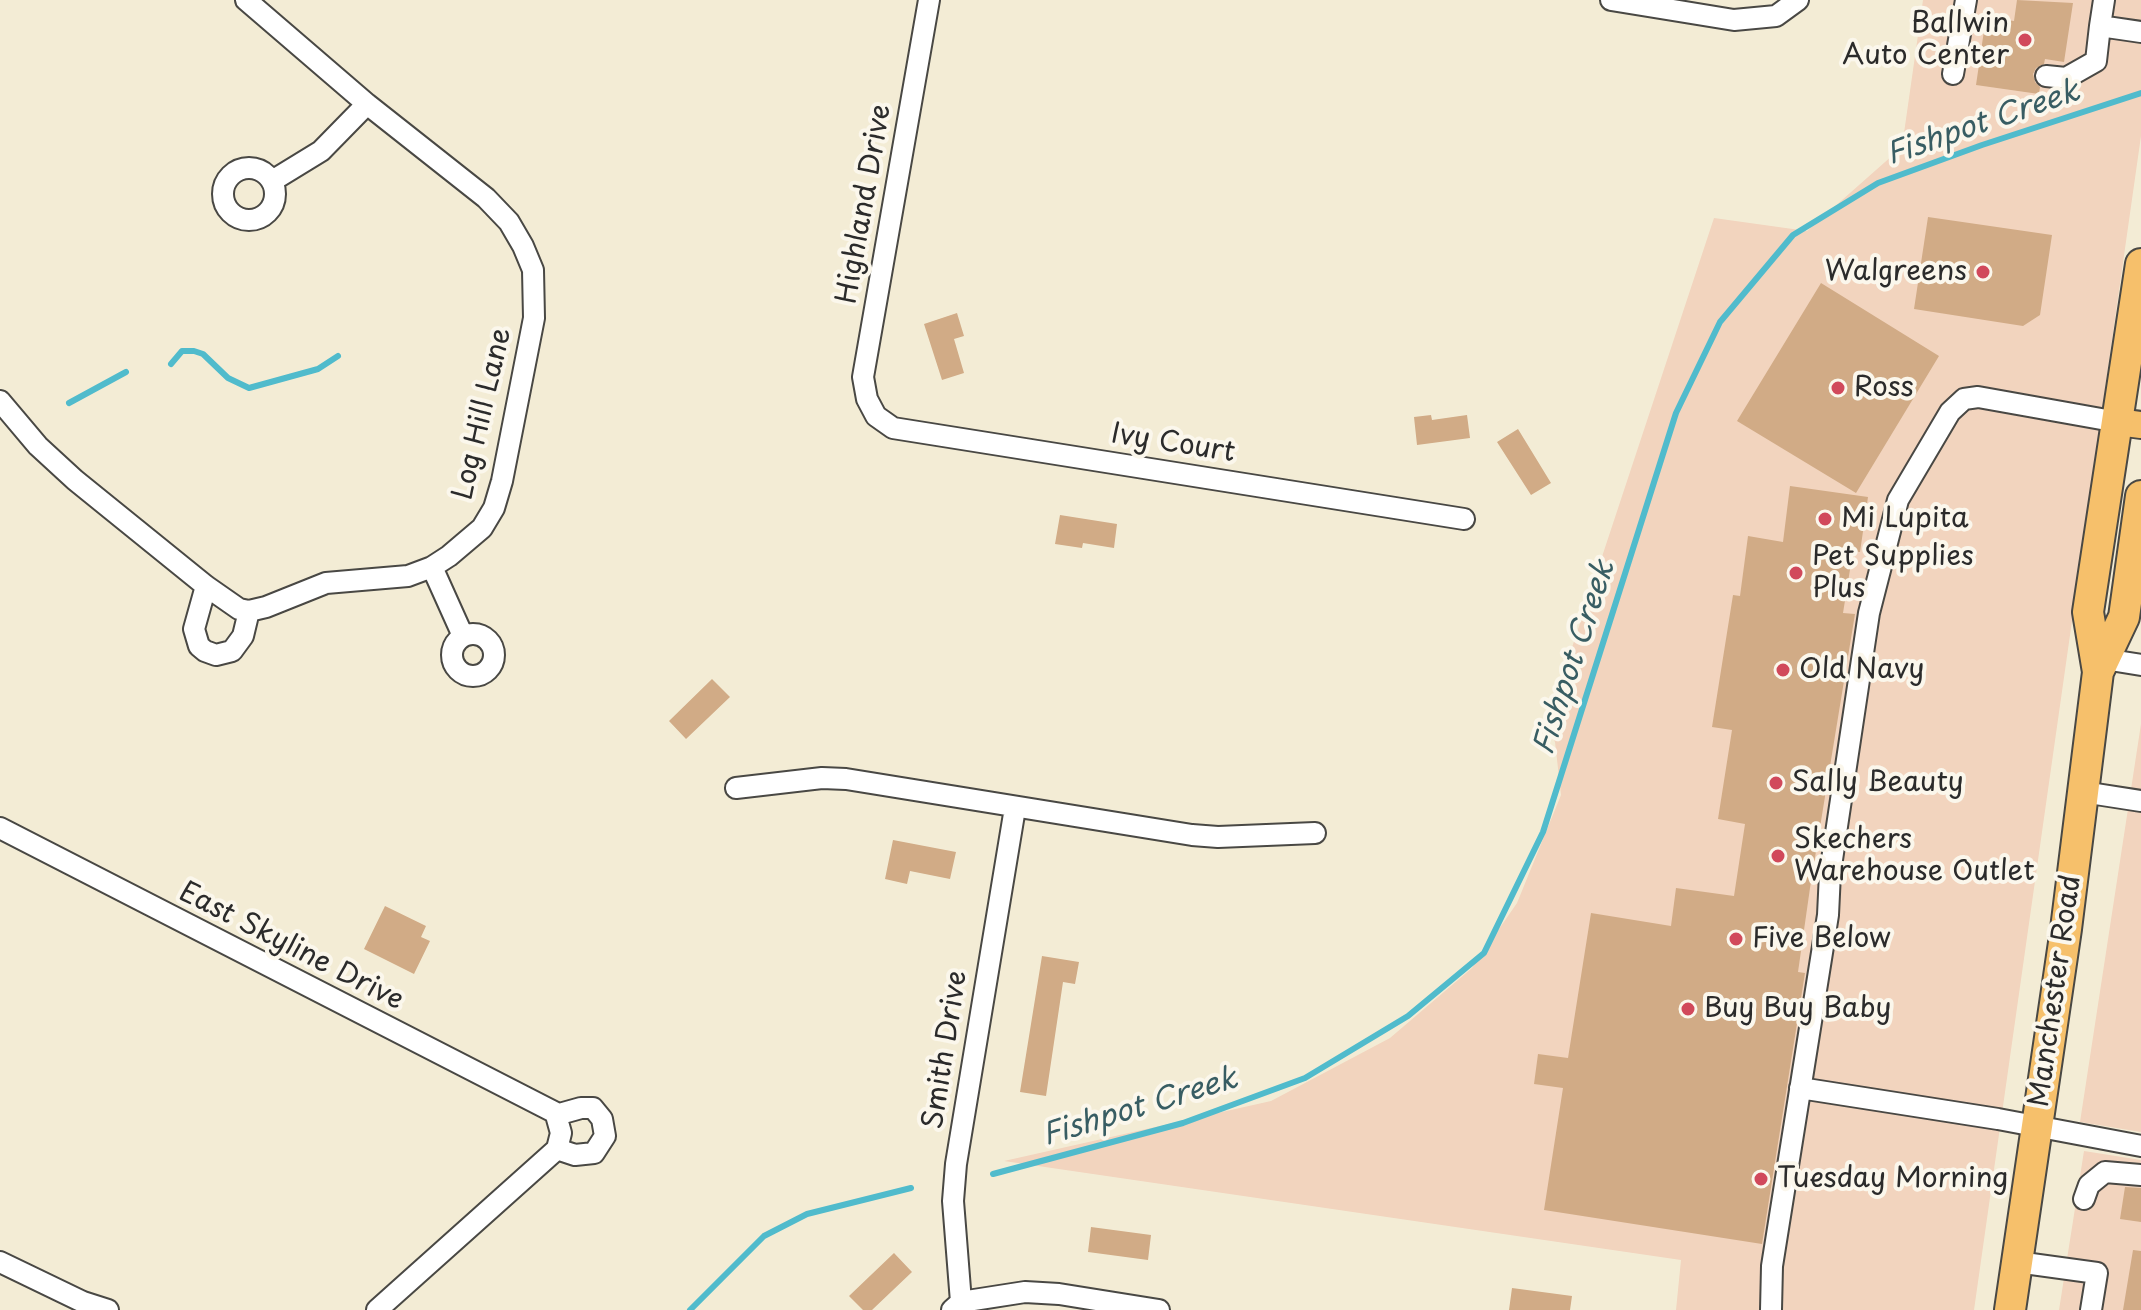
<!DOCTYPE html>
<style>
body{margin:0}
canvas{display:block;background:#f3ecd5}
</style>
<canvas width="2141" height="1310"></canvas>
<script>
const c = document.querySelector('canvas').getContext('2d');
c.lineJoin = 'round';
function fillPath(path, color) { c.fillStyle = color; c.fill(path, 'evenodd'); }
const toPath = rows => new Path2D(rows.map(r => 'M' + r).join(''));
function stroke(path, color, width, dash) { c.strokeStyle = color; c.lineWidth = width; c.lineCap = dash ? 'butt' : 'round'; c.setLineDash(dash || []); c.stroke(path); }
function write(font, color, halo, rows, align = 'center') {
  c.font = font + ' "Playpen Sans",sans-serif'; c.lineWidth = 8; c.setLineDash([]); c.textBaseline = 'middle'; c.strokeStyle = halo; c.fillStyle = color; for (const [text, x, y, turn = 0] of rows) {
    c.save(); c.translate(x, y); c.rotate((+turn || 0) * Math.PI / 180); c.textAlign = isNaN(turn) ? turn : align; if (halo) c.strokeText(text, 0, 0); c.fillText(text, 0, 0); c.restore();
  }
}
fillPath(toPath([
 [1923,0,2141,0,2141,136,1974,1310,1676,1310,1681,1260,1004,1161,1271,1101,1390,1038,1472,968,1517,903,1561,795,1555,742,1546,726,1714,218,1807,231,1902,147],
 [2141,724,2141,1132,2080,1122],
 [2084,1151,2141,1160,2141,1310,2059,1310]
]), '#f2d4be');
stroke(toPath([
 [171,364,182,351,194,351,203,354,228,378,249,388,318,369,338,356],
 [69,403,126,372],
 [993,1174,1183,1123,1305,1078,1408,1016,1484,953,1543,832,1676,413,1720,322,1793,235,1878,183,1982,145,2141,93],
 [690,1310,764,1236,807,1214,911,1188]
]), '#50bbcc', 6);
fillPath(toPath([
 [2017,0,2073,3,2064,62,2045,59,2044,64,2036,68,2033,74,2035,82,2040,87,2039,94,1976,85,1986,17,2014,21],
 [1928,217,2052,235,2040,315,2023,326,1914,309],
 [1821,283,1939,356,1856,493,1737,421],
 [957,313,964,336,954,339,964,373,942,380,924,324],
 [1431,415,1432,420,1467,415,1470,438,1417,445,1414,417],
 [1518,429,1551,483,1531,495,1497,442],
 [1790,486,1868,497,1860,552,1853,551,1843,613,1855,614,1810,888,1798,972,1805,973,1762,1244,1544,1210,1563,1088,1534,1084,1538,1054,1568,1058,1591,913,1671,926,1676,888,1734,896,1745,824,1718,819,1732,730,1712,727,1733,595,1740,596,1748,536,1783,542],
 [1060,515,1117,524,1114,548,1083,543,1082,548,1055,544],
 [712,679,730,697,686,739,669,721],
 [893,840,956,852,950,879,910,871,907,884,885,879],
 [385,906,426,926,421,937,430,941,414,974,364,949],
 [1042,956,1079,962,1075,984,1063,982,1046,1096,1020,1092],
 [2125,1187,2141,1188,2141,1222,2120,1219],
 [1091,1227,1151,1235,1148,1260,1088,1252],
 [2133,1250,2141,1251,2141,1310,2123,1310],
 [894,1253,912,1272,872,1310,863,1310,849,1296],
 [1512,1288,1572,1296,1570,1310,1509,1310]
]), '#d1ab86');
const minor = toPath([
 [929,0,863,377,867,399,876,416,893,428,1464,519],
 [1611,0,1734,20,1776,16,1798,0],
 [2104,0,2100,26,2141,32],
 [1953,74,1966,0],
 [2046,76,2066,78,2096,61,2100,26],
 '223 194a26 26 0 1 1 52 0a26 26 0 1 1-52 0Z',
 [272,181,321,151,367,104],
 [0,401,38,446,75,480,206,586,239,609,249,611,266,607,326,583,408,576,432,567,449,556,482,528,494,508,502,481,534,318,533,270,523,246,509,222,486,198,367,104,246,0],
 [432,567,463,636],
 [206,586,194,629,199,646,205,651,216,655,232,651,243,636,249,611],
 '452 655a21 21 0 1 1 42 0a21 21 0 1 1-42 0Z',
 [2104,659,2141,665],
 [736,788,822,778,846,779,1192,835,1218,837,1315,833],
 [2083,792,2141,801],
 [0,828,554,1112,556,1115],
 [1800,1088,1998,1119,2141,1146],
 [556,1115,581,1108,593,1108,602,1119,605,1136,594,1153,575,1155,557,1149],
 [2084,1199,2089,1185,2105,1172,2141,1175],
 [0,1262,83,1302,108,1310],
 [2017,1262,2097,1273,2091,1310],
 [961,1302,953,1201,956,1164,1015,808],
 [377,1310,557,1149,561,1133,556,1115],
 [952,1310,961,1302,1025,1292,1059,1294,1159,1310],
 [1771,1310,1772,1266,1828,915,1830,873,1869,613,1898,500,1950,412,1964,399,1978,397,2118,422]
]);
const major = toPath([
 [2118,422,2141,425]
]);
const highway = toPath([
 [2098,672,2124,617,2141,496],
 [2010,1310,2066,929,2098,672,2088,612,2141,264]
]);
stroke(minor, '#494844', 24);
stroke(major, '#494844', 30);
stroke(highway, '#494844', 34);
stroke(minor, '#fff', 20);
stroke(major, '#f6c06b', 26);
stroke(highway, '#f6c06b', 30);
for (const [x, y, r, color] of [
 [2025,40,8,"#d1495b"],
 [1983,272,8,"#d1495b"],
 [1838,388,8,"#d1495b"],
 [1825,519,8,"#d1495b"],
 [1796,573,8,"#d1495b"],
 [1783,670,8,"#d1495b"],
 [1776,783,8,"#d1495b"],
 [1778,856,8,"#d1495b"],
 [1736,939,8,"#d1495b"],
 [1688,1009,8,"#d1495b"],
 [1761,1179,8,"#d1495b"]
]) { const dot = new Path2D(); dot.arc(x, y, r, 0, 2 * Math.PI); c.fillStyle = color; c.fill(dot); stroke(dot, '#fbf7ec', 3); }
write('28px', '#2b2b2b', '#fbf7ec', [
 ["Ballwin",2009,24,"right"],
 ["Auto Center",2009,56,"right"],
 ["Walgreens",1967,272,"right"],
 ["Ross",1854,388],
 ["Mi Lupita",1841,519],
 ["Pet Supplies",1812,557],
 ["Plus",1812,589],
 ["Old Navy",1799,670],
 ["Sally Beauty",1792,783],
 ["Skechers",1794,840],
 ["Warehouse Outlet",1794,872],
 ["Five Below",1752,939],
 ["Buy Buy Baby",1704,1009],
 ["Tuesday Morning",1777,1179]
], 'left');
write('28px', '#2b2b2b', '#fbf7ec', [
 ["Highland Drive",865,204,-80],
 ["Log Hill Lane",483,414,-77],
 ["Ivy Court",1173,444,9],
 ["East Skyline Drive",291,947,27],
 ["Manchester Road",2056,991,-82],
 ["Smith Drive",946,1050,-81]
]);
write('italic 30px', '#385d63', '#fbf7ec', [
 ["Fishpot Creek",1983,124,-19],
 ["Fishpot Creek",1575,658,-72],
 ["Fishpot Creek",1140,1108,-17]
]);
</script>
